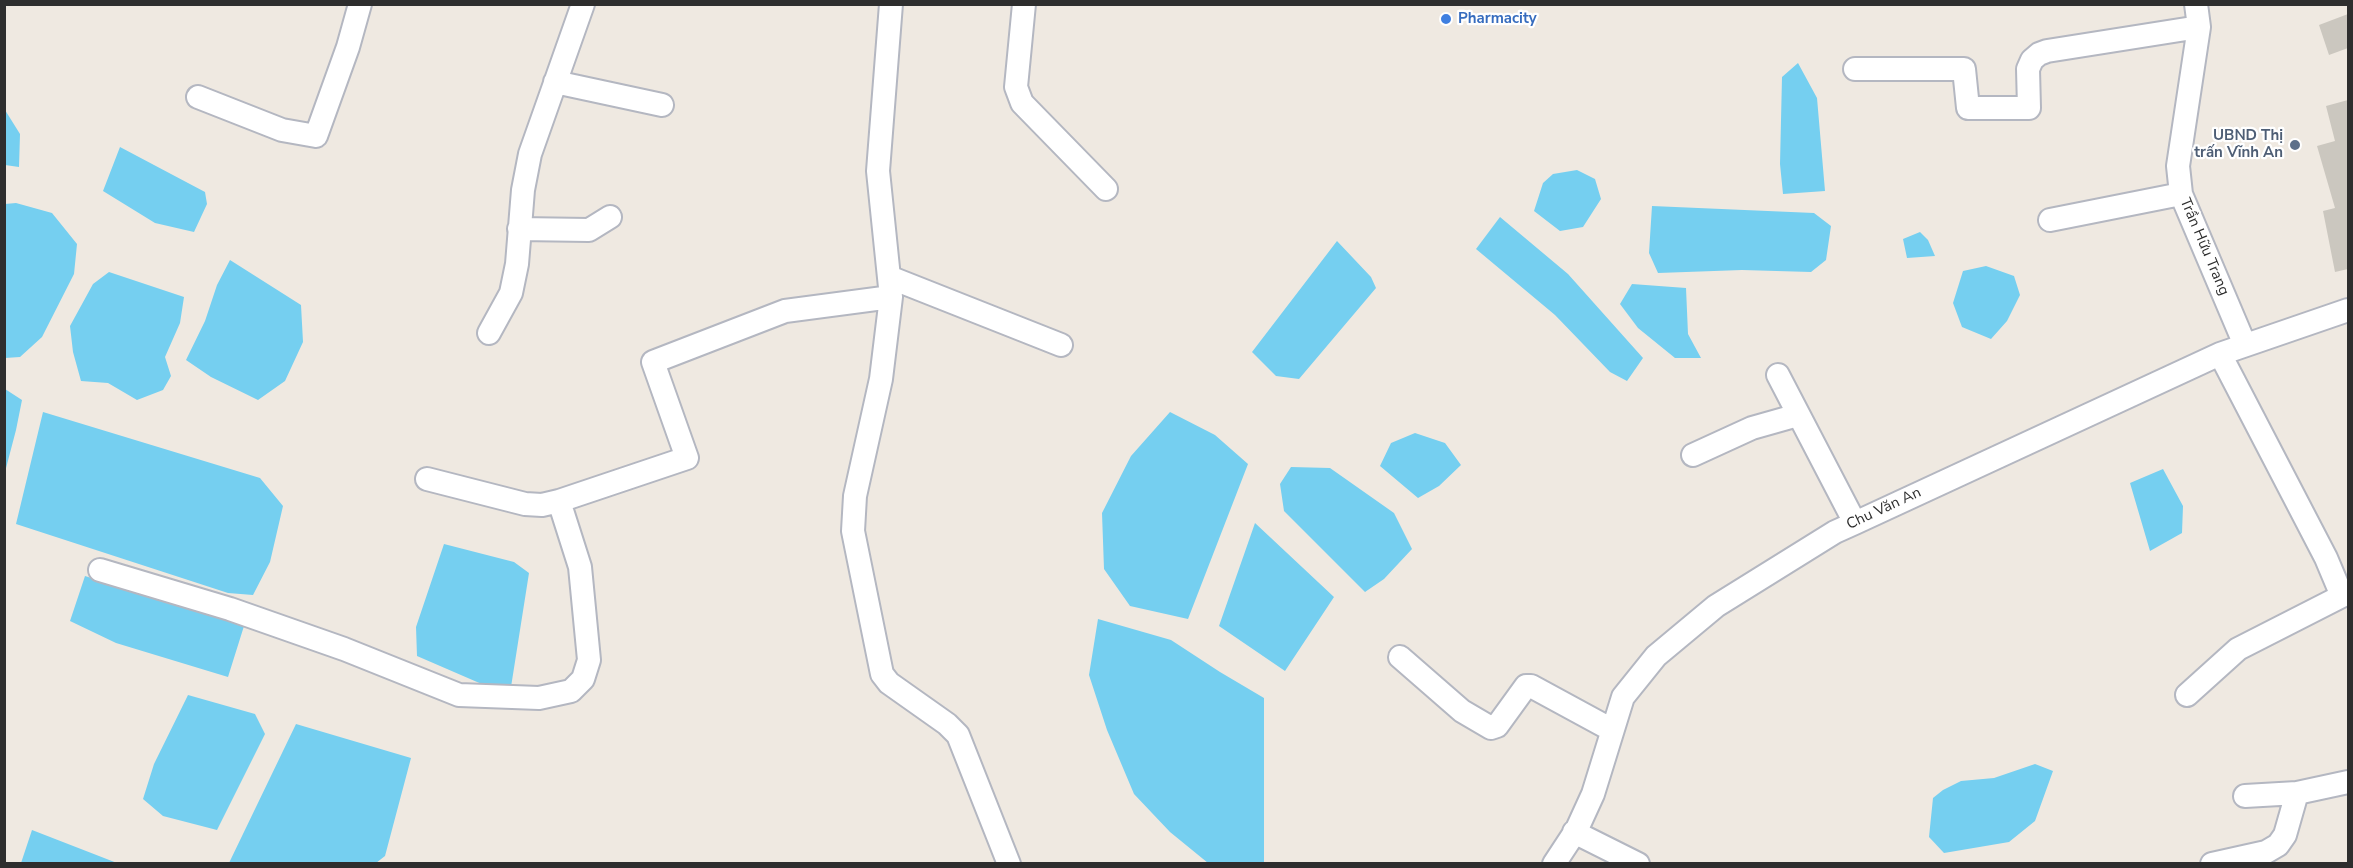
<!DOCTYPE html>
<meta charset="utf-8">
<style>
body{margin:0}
#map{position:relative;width:2353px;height:868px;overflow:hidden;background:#efe9e1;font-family:"Nunito Sans",sans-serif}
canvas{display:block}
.frame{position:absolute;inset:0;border:6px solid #2e2e2e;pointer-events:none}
</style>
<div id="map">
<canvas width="2353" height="868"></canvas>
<div class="frame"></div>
</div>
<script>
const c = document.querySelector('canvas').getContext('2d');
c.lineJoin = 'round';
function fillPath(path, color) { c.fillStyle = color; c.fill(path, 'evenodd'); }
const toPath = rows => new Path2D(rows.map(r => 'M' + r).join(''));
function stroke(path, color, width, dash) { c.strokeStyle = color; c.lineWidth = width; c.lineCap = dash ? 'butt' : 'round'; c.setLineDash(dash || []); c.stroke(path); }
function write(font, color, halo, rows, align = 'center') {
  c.font = font + ' "Nunito Sans",sans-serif'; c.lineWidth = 4.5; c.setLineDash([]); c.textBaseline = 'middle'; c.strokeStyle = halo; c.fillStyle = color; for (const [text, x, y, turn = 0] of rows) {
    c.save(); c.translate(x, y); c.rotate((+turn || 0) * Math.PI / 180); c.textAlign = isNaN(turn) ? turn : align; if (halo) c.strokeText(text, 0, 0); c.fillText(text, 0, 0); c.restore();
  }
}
fillPath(toPath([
 [1798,63,1817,98,1825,191,1783,194,1780,164,1782,77],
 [5,110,20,134,19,167,5,165],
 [120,147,205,192,207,204,194,232,155,223,103,191],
 [1577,170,1595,179,1601,199,1583,227,1560,231,1534,211,1543,183,1553,174],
 [16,203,52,213,77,244,74,274,42,337,20,357,5,358,5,204],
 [1652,206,1814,213,1831,226,1826,260,1811,272,1742,270,1658,273,1649,253],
 [1500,217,1568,274,1643,358,1627,381,1610,372,1555,315,1476,249],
 [1920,232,1928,240,1935,256,1907,258,1903,239],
 [1337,241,1371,277,1376,288,1299,379,1276,376,1252,352],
 [230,260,301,305,303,342,285,381,258,400,211,377,186,360,205,321,217,285],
 [1986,266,2014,276,2020,295,2007,321,1991,339,1962,327,1953,303,1963,271],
 [109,272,184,297,180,323,165,357,171,376,163,390,137,400,108,383,81,381,73,352,70,326,93,284],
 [1632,284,1686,288,1688,334,1701,358,1675,358,1638,328,1620,304],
 [5,389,22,400,16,430,5,472],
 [43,412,260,478,283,506,270,562,253,595,228,593,16,524],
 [1170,412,1215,435,1248,464,1188,619,1130,606,1104,569,1102,513,1131,456],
 [1415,433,1445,443,1461,465,1439,486,1418,498,1380,466,1391,443],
 [1291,467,1330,468,1394,513,1412,549,1384,579,1365,592,1284,511,1280,484],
 [2163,469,2183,506,2182,533,2150,551,2130,483],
 [1255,523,1334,597,1285,671,1219,626],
 [444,544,514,562,529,573,511,687,484,685,417,656,416,627],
 [85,576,244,626,228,677,116,643,70,621],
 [1098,619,1171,640,1220,672,1264,698,1264,863,1208,863,1170,832,1134,794,1107,730,1089,675],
 [188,695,255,714,265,734,217,830,163,816,143,799,154,764],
 [296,724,411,758,385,856,376,863,229,863],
 [2035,764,2053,771,2035,821,2009,842,1944,853,1929,837,1933,798,1943,790,1961,781,1994,778],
 [32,830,117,863,21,863]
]), '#75cff0');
fillPath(toPath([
 [2348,14,2348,48,2329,55,2319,25],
 [2348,100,2348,269,2335,272,2323,211,2335,208,2317,146,2335,141,2326,106]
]), '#cbc7bf');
const minor = toPath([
 [891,4,878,171,891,297,881,379,855,496,853,531,882,674,889,683,947,724,958,735,1009,864],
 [1024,4,1016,87,1022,103,1106,189],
 [2196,4,2199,27,2178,166,2181,194,2245,345],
 [1855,69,1964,69,1968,108,2029,108,2028,69,2032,60,2039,54,2047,51,2199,27],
 [555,82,662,105],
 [198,97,282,130,316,136,348,47,360,4],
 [2050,220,2181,194],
 [519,229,589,230,610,217],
 [889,277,1061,345],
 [489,333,511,293,517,264,523,190,530,154,583,4],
 [1778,375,1855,523],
 [1693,455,1752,428,1798,415],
 [427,479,525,504,542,505,559,501,687,458,653,362,785,311,891,297],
 [100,570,230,609,344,649,459,695,539,698,571,691,583,679,589,660,580,567,559,501],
 [1400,657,1462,711,1491,728,1497,726,1526,686,1531,686,1612,730],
 [2187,695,2238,649,2342,596,2326,558,2220,354],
 [2245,796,2297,793],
 [1574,832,1638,864],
 [1554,864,1577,829,1593,794,1623,697,1656,656,1716,606,1835,532,1855,523,2220,354,2348,310],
 [2212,864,2266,852,2278,845,2285,835,2297,793,2348,782]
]);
stroke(minor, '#b4b7c1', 26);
stroke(minor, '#fff', 22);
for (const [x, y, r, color] of [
 [1446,19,6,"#3f7fe0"],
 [2295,145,6,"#5c6f8a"]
]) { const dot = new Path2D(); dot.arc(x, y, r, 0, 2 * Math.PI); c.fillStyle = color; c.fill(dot); stroke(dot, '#fff', 2); }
write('bold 15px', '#366cbe', '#fff', [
 ["Pharmacity",1458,19]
], 'left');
write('bold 15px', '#4e5e75', '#fff', [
 ["UBND Thị",2283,136],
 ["trấn Vĩnh An",2283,153]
], 'right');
write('15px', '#2e2e2e', '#fff', [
 ["Trần Hữu Trang",2204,247,67],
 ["Chu Văn An",1884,509,-25]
]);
</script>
